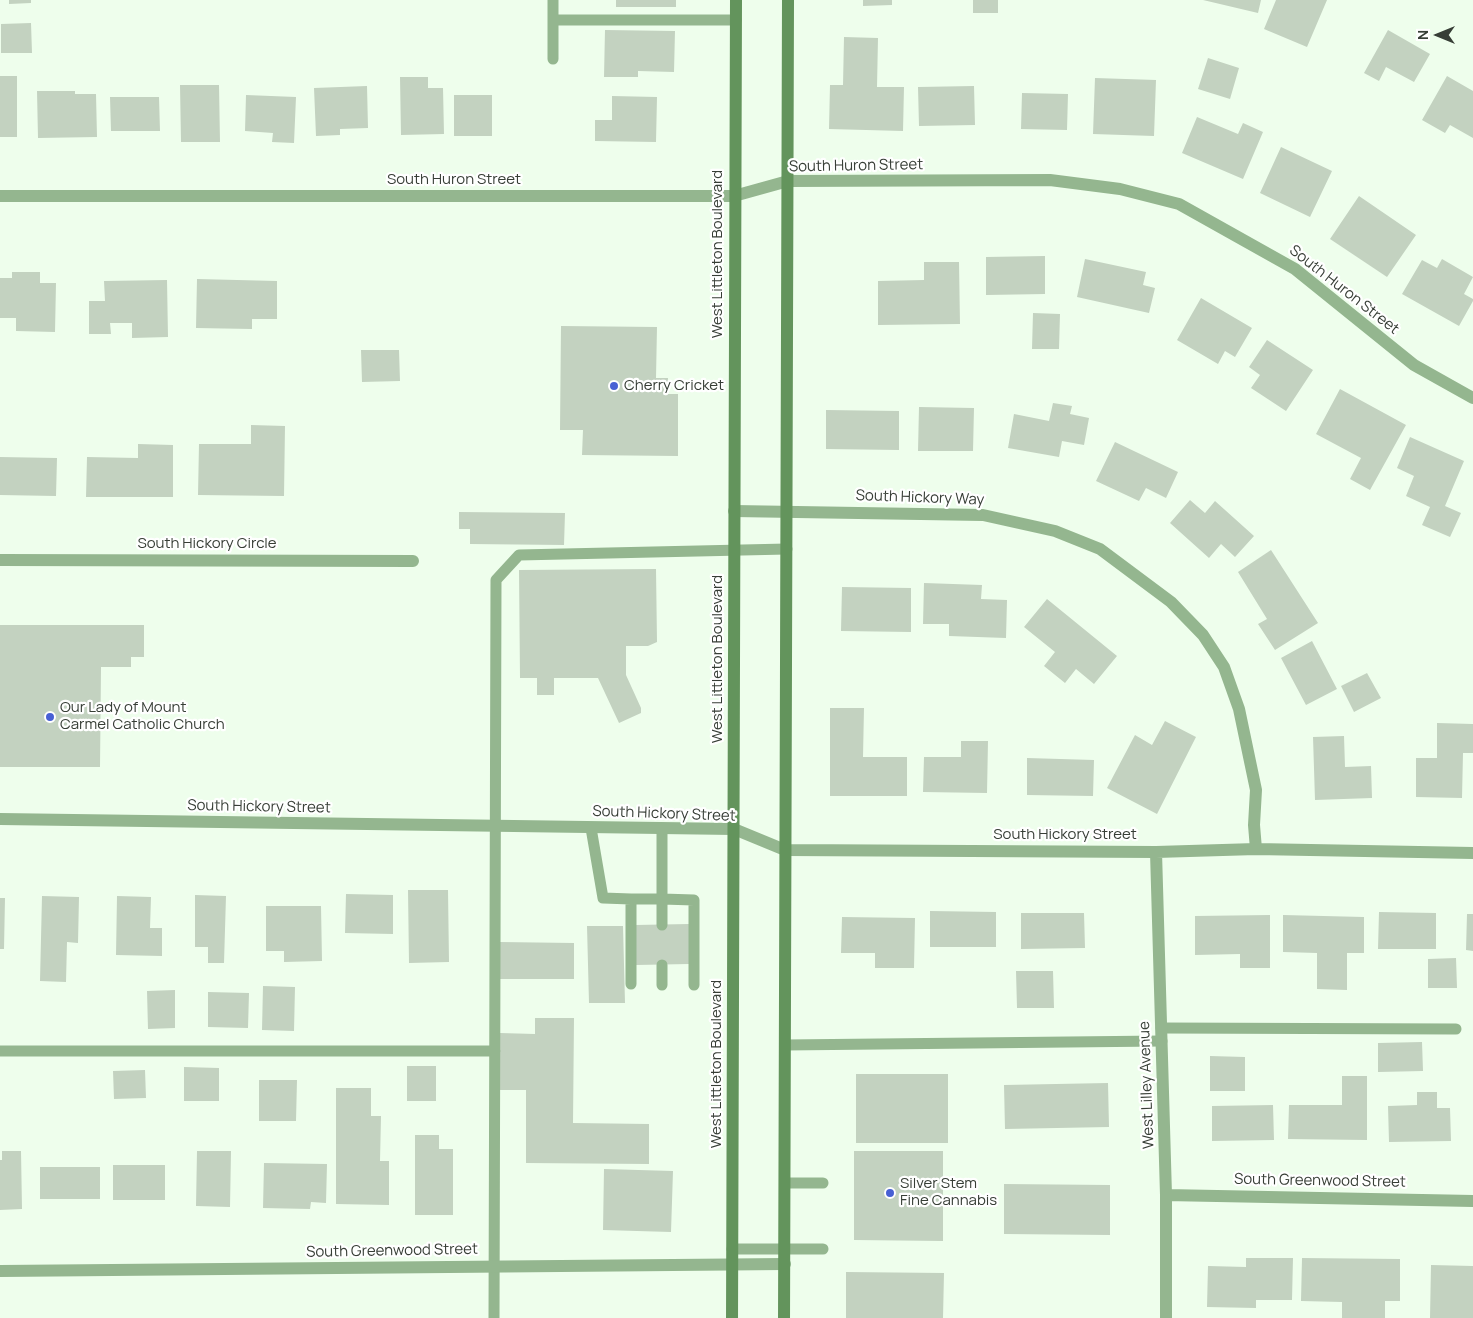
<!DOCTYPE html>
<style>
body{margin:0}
#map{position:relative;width:1473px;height:1318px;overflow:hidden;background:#eefeec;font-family:Manrope,sans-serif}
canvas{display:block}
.north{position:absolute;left:1413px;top:10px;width:50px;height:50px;-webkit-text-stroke:4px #fff;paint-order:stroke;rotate:270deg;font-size:14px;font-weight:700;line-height:20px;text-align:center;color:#373e36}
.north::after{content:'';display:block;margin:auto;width:18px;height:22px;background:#373e36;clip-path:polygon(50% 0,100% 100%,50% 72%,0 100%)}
</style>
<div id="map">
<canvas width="1473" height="1318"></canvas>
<div class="north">N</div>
</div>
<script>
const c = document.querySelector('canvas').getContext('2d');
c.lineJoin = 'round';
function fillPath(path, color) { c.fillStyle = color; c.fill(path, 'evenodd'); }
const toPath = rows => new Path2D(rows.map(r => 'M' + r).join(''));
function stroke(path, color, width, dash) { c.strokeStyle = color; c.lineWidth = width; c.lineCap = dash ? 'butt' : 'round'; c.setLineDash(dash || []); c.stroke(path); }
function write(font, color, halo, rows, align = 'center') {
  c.font = font + ' Manrope,sans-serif'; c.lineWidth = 4.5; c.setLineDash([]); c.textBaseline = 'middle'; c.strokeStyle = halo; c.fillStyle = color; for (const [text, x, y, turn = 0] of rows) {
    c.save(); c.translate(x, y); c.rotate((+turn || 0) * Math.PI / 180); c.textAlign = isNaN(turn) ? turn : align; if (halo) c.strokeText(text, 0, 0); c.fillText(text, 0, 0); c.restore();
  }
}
fillPath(toPath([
 [9,0,31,0,31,3,9,4],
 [616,0,676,0,676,7,616,7],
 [863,0,892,0,892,5,863,6],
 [973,0,998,0,998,13,973,13],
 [1203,0,1261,0,1258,13],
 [1276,0,1327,0,1307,47,1264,29],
 [31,23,32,53,1,53,1,24],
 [605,30,675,31,674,72,638,71,638,77,604,77],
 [1388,30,1430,54,1414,82,1386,67,1379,81,1364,73],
 [844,37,878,38,877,87,904,87,903,131,829,129,830,85,843,85],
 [1208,58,1239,68,1230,99,1198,89],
 [0,76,17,76,17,137,0,137],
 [1447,76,1473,91,1473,138,1450,125,1445,133,1422,120],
 [400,77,428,77,428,88,443,88,444,134,401,135],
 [1095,78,1156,80,1154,136,1093,134],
 [180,85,219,85,220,142,181,142],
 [367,86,368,128,340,129,340,135,316,136,314,88],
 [974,86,975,125,919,126,918,87],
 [37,91,75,91,75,94,96,94,97,137,38,138],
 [1022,93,1068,94,1067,130,1021,129],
 [246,95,296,97,294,143,272,142,273,133,245,131],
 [454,95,492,95,492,136,454,136],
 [612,96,657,97,656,142,595,141,595,120,612,120],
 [110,97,159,97,160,131,111,131],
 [1197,117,1238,134,1243,123,1263,132,1243,179,1182,153],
 [1281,147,1332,171,1310,217,1260,193],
 [1359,196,1416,235,1387,277,1330,239],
 [1045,256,1045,294,986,295,986,257],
 [1085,259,1146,272,1143,285,1155,288,1149,313,1077,297],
 [1442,259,1473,277,1464,294,1473,299,1473,301,1459,326,1402,294,1422,260,1437,268],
 [924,262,959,262,960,324,878,325,878,281,924,280],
 [12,272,40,272,40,283,56,283,55,332,16,331,16,318,0,318,0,278,12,278],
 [197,279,277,281,277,319,252,319,252,329,196,328],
 [167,280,168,337,132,338,132,323,110,323,111,334,89,334,89,301,105,301,104,281],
 [1201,298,1252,328,1235,357,1225,351,1218,364,1177,340],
 [1033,313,1060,314,1059,349,1032,349],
 [561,326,657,327,656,378,668,378,667,394,678,394,678,456,582,455,583,430,560,430],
 [1267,340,1313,370,1286,411,1251,388,1260,375,1249,367],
 [361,350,399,350,400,381,362,382],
 [1340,389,1406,425,1370,490,1350,479,1361,458,1316,434],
 [1053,403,1072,406,1070,414,1089,418,1084,445,1062,441,1059,457,1008,448,1014,414,1049,421],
 [919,407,974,408,973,451,918,451],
 [826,410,899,411,899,450,826,449],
 [251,425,285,426,284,496,198,495,199,444,251,444],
 [1410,437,1464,461,1445,506,1461,513,1450,537,1422,525,1430,507,1406,496,1414,476,1397,468],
 [1115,442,1178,472,1166,498,1146,488,1139,501,1096,481],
 [138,444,173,445,173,497,86,497,87,457,138,458],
 [0,457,57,458,56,496,0,495],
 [1190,500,1205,513,1215,501,1254,536,1235,557,1221,544,1209,558,1170,523],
 [459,512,565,513,564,545,470,544,470,529,459,529],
 [1271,550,1318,623,1275,650,1258,624,1267,619,1238,572],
 [656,569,657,642,648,646,626,646,626,675,641,708,641,713,619,723,598,678,554,678,554,695,537,695,537,678,520,678,519,570],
 [924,583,982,585,981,599,1007,600,1006,638,949,636,949,624,923,624],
 [842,587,911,588,911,632,841,631],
 [1047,599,1117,656,1094,684,1076,669,1065,683,1044,666,1055,652,1024,627],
 [0,625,144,625,144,657,131,657,131,667,101,667,100,767,0,767],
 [1312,641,1337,689,1306,705,1281,658],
 [1367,673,1381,698,1354,712,1341,686],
 [830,708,864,708,863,757,907,757,907,796,830,796],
 [1165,721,1196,737,1157,814,1107,788,1135,735,1152,745],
 [1437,723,1473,724,1473,753,1463,753,1462,798,1416,797,1416,758,1437,758],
 [1344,736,1345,767,1371,766,1372,798,1315,800,1313,737],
 [961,741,988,741,987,793,923,792,924,757,961,757],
 [1027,758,1094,760,1093,796,1027,795],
 [408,890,448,890,449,962,409,963],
 [346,894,393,895,393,934,345,933],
 [195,895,226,896,224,963,208,963,208,947,195,947],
 [42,896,79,897,78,943,67,942,66,982,40,981],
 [117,896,151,897,150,928,162,928,162,956,116,955],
 [0,898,5,898,4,949,0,949],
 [266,906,321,906,322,961,284,962,284,951,266,951],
 [930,911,996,912,996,947,930,947],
 [1379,912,1436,913,1436,949,1378,949],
 [1021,913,1084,913,1085,948,1021,949],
 [1467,914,1473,914,1473,951,1466,950],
 [1270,915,1270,968,1240,968,1240,954,1195,955,1195,916],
 [1283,915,1364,917,1364,953,1347,953,1347,990,1317,989,1317,953,1283,952],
 [842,917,915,918,914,968,875,968,875,953,841,953],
 [689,924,689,964,636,965,635,925],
 [587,926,623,926,625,1003,589,1003],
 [500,942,574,943,574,979,500,979],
 [1456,958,1457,988,1428,988,1428,959],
 [1016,971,1053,971,1054,1008,1017,1008],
 [263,986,295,987,294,1031,262,1030],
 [175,990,175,1028,148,1029,147,991],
 [208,992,249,993,248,1028,208,1027],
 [535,1018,574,1018,573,1123,649,1124,649,1164,526,1163,526,1090,500,1090,500,1033,535,1034],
 [1422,1042,1423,1071,1378,1072,1378,1043],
 [1210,1056,1245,1057,1245,1091,1210,1091],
 [407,1066,436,1066,436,1101,407,1101],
 [184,1067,219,1068,219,1101,184,1101],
 [145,1070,146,1098,114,1099,113,1071],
 [856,1074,948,1074,948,1143,856,1143],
 [1342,1076,1367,1076,1367,1140,1288,1139,1289,1105,1342,1105],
 [259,1080,297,1080,296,1121,259,1121],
 [1108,1083,1109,1127,1005,1129,1004,1085],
 [336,1088,371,1088,371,1116,381,1116,380,1161,389,1161,389,1205,336,1204],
 [1417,1092,1437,1092,1437,1108,1450,1108,1451,1141,1389,1142,1388,1106,1417,1105],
 [1273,1105,1274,1140,1212,1141,1212,1106],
 [415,1135,439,1135,439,1149,453,1149,453,1215,415,1215],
 [2,1151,21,1151,22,1209,0,1210,0,1160,2,1160],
 [197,1151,231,1151,230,1207,196,1206],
 [854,1151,943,1151,943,1241,854,1240],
 [264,1163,327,1164,326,1203,311,1202,310,1209,263,1208],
 [113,1165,165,1165,165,1200,113,1200],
 [40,1167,100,1167,100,1199,40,1199],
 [604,1169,673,1171,671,1232,603,1230],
 [1004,1184,1110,1185,1110,1235,1004,1234],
 [1246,1258,1293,1258,1292,1300,1256,1300,1256,1308,1207,1307,1208,1266,1246,1267],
 [1302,1258,1400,1259,1400,1301,1385,1301,1385,1318,1342,1318,1342,1302,1301,1301],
 [1431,1265,1473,1266,1473,1318,1430,1318],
 [846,1272,944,1273,943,1318,846,1318]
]), '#c3d2c0');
stroke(toPath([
 [553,0,553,59],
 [553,20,736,20],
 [591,828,603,898,631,899],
 [662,829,662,925],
 [662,965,662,985],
 [631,984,631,899,662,899,694,900,694,985],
 [1161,1028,1456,1029],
 [785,1045,1162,1041],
 [0,1051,495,1051],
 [785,1183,823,1183],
 [732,1249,823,1249],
 [494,1318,496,580,519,555,787,549]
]), '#94b68f', 11);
stroke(toPath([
 [0,196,734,196,788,181,1050,180,1120,189,1179,204,1295,269,1414,365,1473,398],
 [734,511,983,515,1055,531,1100,549,1171,602,1203,635,1224,667,1239,709,1256,790,1254,825,1256,849],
 [0,560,413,561],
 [0,819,734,829,785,850,1156,852,1256,849,1473,853],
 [1156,852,1166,1195,1166,1318],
 [1166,1195,1473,1201],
 [0,1271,785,1264]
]), '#94b68f', 12);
stroke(toPath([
 [732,1318,736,0],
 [784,1318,788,0]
]), '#63945c', 12);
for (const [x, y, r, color] of [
 [614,386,5,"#4860d4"],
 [50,717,5,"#4860d4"],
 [890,1193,5,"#4860d4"]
]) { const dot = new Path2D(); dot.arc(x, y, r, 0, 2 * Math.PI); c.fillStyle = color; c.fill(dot); stroke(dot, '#fff', 2); }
write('15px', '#373e36', '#fff', [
 ["South Huron Street",856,166,-1],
 ["South Huron Street",454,180],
 ["West Littleton Boulevard",718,254,-90],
 ["South Huron Street",1344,290,38],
 ["South Hickory Way",920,498,2],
 ["South Hickory Circle",207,544],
 ["West Littleton Boulevard",718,659,-90],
 ["South Hickory Street",259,807,1],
 ["South Hickory Street",664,814,2],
 ["South Hickory Street",1065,835],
 ["West Littleton Boulevard",717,1064,-90],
 ["West Lilley Avenue",1147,1085,-92],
 ["South Greenwood Street",1320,1181,1],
 ["South Greenwood Street",392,1251,-1]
]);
write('15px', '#373e36', '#fff', [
 ["Cherry Cricket",624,386],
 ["Our Lady of Mount",60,708],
 ["Carmel Catholic Church",60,725],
 ["Silver Stem",900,1184],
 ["Fine Cannabis",900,1201]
], 'left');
</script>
